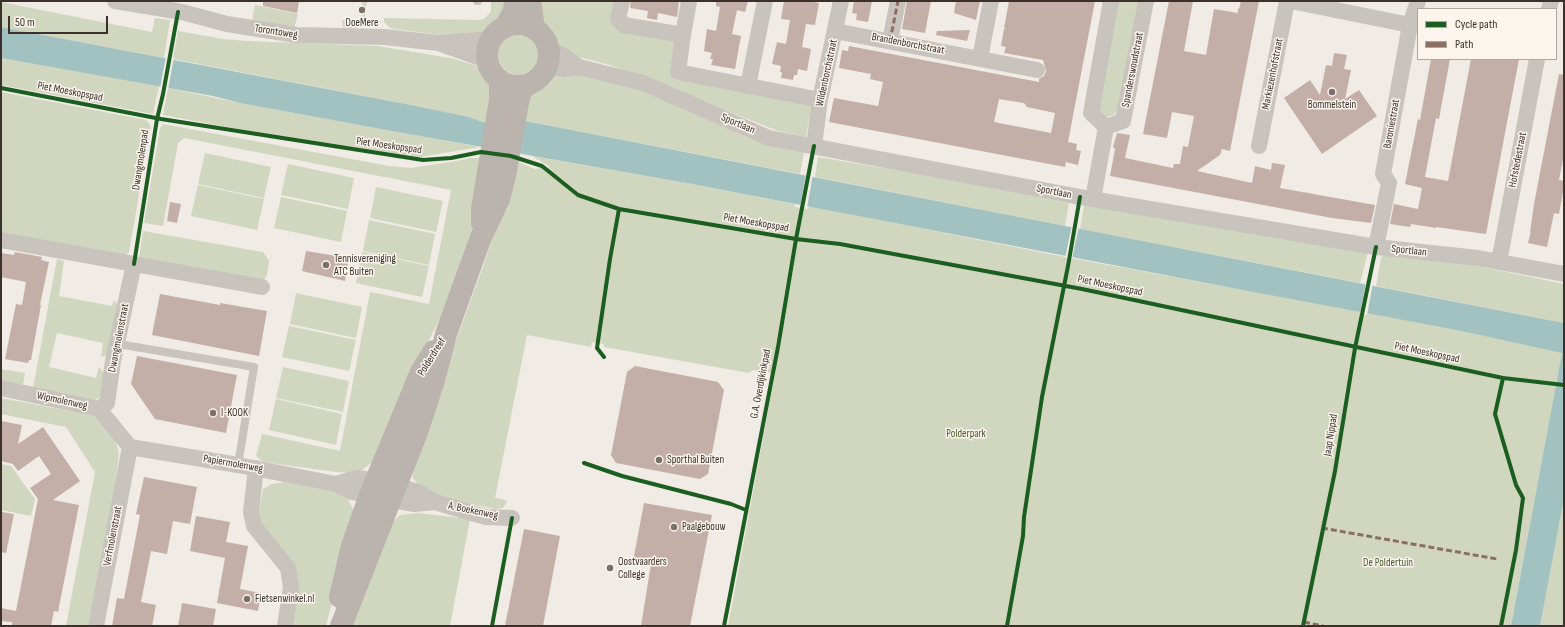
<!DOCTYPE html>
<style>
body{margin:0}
#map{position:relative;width:1565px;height:627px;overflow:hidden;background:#f0ebe5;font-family:"Sofia Sans Condensed",sans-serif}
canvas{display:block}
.frame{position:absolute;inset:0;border:2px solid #3b302b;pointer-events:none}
.legend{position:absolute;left:1417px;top:8px;width:140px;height:52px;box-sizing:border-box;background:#fbf5ee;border:1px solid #aea6a0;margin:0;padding:5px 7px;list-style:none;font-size:12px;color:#3b302b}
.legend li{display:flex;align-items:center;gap:8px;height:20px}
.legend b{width:20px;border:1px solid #aea6a0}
.scale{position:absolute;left:8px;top:16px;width:100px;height:18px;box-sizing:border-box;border:2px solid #3b302b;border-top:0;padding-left:5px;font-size:12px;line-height:14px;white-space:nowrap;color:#3b302b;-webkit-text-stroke:3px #fbf5ee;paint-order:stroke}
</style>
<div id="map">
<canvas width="1565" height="627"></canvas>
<div class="frame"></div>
<ul class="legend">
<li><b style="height:5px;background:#1b5e20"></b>Cycle path</li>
<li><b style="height:5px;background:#8d6e63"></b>Path</li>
</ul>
<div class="scale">50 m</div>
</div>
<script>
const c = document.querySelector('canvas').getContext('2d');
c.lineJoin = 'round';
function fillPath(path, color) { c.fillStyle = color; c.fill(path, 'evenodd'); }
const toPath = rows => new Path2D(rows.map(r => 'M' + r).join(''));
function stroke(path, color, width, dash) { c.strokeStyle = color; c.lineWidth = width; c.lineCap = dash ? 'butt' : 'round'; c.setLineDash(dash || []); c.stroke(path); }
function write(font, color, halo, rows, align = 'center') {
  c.font = font + ' "Sofia Sans Condensed",sans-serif'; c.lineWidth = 3; c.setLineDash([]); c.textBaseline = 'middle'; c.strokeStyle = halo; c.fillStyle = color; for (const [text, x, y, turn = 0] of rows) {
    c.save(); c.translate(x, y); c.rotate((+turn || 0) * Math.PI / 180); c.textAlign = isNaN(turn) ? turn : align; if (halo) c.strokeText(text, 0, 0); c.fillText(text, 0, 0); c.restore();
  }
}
fillPath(toPath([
 [362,1,367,1,364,23,357,28,343,28,342,20,363,20],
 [491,1,510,1,501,22,490,32,468,38,393,29,389,27,384,22,384,18,478,20,483,19,488,15,491,11],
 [534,1,615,1,613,13,676,40,671,76,812,103,806,137,778,131,626,71,606,64,567,54,554,48,545,31,539,26],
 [1117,1,1138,1,1118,109,1114,115,1107,117,1097,108],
 [1,2,152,32,155,18,170,20,164,58,1,27],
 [255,5,298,14,294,29,251,25],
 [178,31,223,39,246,41,378,46,450,58,475,65,484,70,494,82,487,124,469,117,416,106,173,59],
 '498 54a21 21 0 1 1 42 0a21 21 0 1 1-42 0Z',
 [1,58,159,86,153,114,1,85],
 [556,73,588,74,627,85,804,152,800,174,520,120,536,85],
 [168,88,240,103,480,147,408,159,392,157,329,146,163,115],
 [1,92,146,120,151,126,129,252,122,259,1,237],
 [163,124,389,166,411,168,451,162,471,158,480,158,482,185,472,229,442,314,416,366,372,462,362,470,353,473,336,472,263,462,256,456,262,434,340,451,370,292,429,304,451,190,184,138,178,143,163,226,144,223,160,128],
 [205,153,271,167,264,198,198,184],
 [532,156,692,184,795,204,795,207,808,209,809,206,1060,256,1563,349,1511,626,728,626,775,374,753,370,749,373,604,347,604,344,592,342,591,347,527,335,495,498,503,499,507,502,503,508,495,509,439,498,419,486,413,478,412,467,435,398,484,264,518,162,535,169,550,167],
 [818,157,919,174,1069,203,1065,226,815,177],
 [288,164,354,178,348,209,281,195],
 [198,185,264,199,257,230,191,216],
 [376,187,443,201,436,232,370,218],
 [281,197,347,211,341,242,274,228],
 [1095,205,1370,245,1360,283,1080,229,1084,206],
 [369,220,435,234,429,265,363,251],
 [143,231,263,252,269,261,267,275,264,280,139,258],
 [1387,247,1564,284,1564,323,1376,286,1381,258],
 [362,252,429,266,422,297,356,283],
 [57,259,64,261,59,296,112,306,114,300,119,307,110,354,101,357,103,343,57,333,49,367,96,378,99,367,107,377,102,395,94,401,33,388],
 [296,293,362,307,356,338,290,324],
 [289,326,356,340,349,371,282,357],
 [283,367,349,381,343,412,276,398],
 [1,369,25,373,23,385,1,380],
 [1,398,92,415,103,423,115,438,119,454,115,486,88,626,66,626,95,472,66,427,1,414],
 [276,399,342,414,336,445,269,430],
 [1,464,11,466,35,499,31,516,1,510],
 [284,482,333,491,348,499,353,509,353,522,326,626,291,626,298,588,298,579,294,568,276,549,258,517,263,489,272,484],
 [1564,496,1564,626,1540,626],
 [418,513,470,519,450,626,349,626,387,527,400,515]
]), '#d1d6bf');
fillPath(toPath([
 [1,27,416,106,469,117,488,124,520,120,1564,323,1564,498,1540,626,1511,626,1562,353,1457,330,1248,291,692,184,403,133,240,103,213,96,1,58]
]), '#a1c2c1');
fillPath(toPath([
 [166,56,174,57,168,90,160,88],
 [806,173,813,174,807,208,800,207],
 [1072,225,1079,226,1072,259,1065,258],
 [1366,282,1373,283,1367,315,1360,314]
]), '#f0ebe5');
fillPath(toPath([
 [263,1,299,1,297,13,263,6],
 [631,1,679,1,677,17,658,13,657,20,647,18,648,11,630,8],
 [716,1,748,1,745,12,737,10,732,34,741,36,735,69,711,65,713,59,710,59,712,53,704,51,707,29,716,31,720,7,716,6],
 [784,1,808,1,819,3,815,25,806,24,802,47,811,49,807,71,798,69,797,75,794,75,793,80,781,78,782,72,780,72,781,66,772,64,777,42,786,44,790,20,781,19],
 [854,1,872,1,868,22,856,20,857,14,852,13],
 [907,1,931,1,925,33,902,29],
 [956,1,980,1,976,20,954,13],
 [1009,1,1095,1,1068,142,1077,144,1076,150,1081,151,1078,165,1066,162,1065,167,829,122,834,98,878,106,883,82,870,79,871,74,839,68,842,50,848,51,849,46,1039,82,1039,79,1044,76,1046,71,1043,60,1004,53,1006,47,1001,46,1004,29,1006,29,1004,28],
 [999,99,1024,103,1027,107,1055,113,1051,133,994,122],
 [1169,1,1193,1,1184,51,1206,55,1214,9,1238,13,1238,8,1239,9,1241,1,1259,1,1230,151,1222,149,1220,155,1197,171,1252,183,1255,166,1271,170,1272,163,1285,165,1280,188,1375,205,1371,223,1332,218,1110,176,1115,149,1113,147,1117,133,1130,135,1125,158,1173,168,1174,164,1180,164,1183,146,1188,147,1194,116,1172,112,1167,138,1143,134],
 [970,30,967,41,936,35,937,31],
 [1334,53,1347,55,1344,69,1351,70,1345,99,1359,90,1377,116,1322,154,1284,98,1310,80,1320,95,1326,65,1332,66],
 [1431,59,1450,59,1439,119,1436,118,1425,177,1448,181,1471,59,1519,59,1486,234,1436,227,1436,228,1411,224,1410,227,1390,224,1394,204,1418,209,1422,188,1405,184,1418,119,1420,120],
 [1559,74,1564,75,1564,154,1559,180,1564,181,1564,186,1559,214,1554,213,1547,247,1528,243,1531,231,1530,232,1534,204],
 [170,202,181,204,177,223,167,221],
 [306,251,349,258,345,281,302,271],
 [15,252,42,257,41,260,49,262,40,305,41,305,31,360,29,360,28,363,5,359,16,304,22,305,26,282,1,277,1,253,14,255],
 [160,294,220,305,220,303,267,311,259,356,152,335],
 [137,356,237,375,226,433,155,419,131,384],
 [635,366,718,382,724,390,708,474,700,479,616,463,611,455,627,372],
 [1,421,22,425,18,444,43,427,80,481,53,500,79,505,58,612,54,611,51,626,12,626,12,622,1,621,1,608,16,611,38,499,30,488,51,474,39,456,18,471,13,464,1,461],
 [144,477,197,487,190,524,173,521,167,554,151,551,141,602,156,605,152,626,112,626,117,598,124,599,140,515,136,514],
 [644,503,712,515,690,626,641,626,651,564,633,561],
 [1,512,14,514,6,553,1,552],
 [196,516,230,522,226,542,248,546,240,589,261,593,258,611,217,603,225,558,190,551],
 [524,529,560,536,543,626,505,626],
 [182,603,216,609,213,626,178,626]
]), '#c3afa7');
stroke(toPath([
 [477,1,478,1],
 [118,344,254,367,238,465]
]), '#c9c3be', 8);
stroke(toPath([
 [115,1,182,12,227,24,296,35,384,37,439,43,492,39],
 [622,1,618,19,624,25,683,35],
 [689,1,683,35,678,72,820,100],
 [1291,1,1410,25],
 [1549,9,1551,1],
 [835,31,1037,70],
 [890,41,898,1],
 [441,44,483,59,488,63],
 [549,49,564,56,579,67,643,83,769,138,1080,197,1376,247,1478,258,1564,274],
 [980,58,991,1],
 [547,67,565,69,579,67],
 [748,86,765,1],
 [1106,127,1123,121,1146,1],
 [1106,127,1091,113,1111,1],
 [814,146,820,100,841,1],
 [1259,146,1287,1],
 [1093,199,1106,127],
 [1,240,134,264,113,361,107,403,99,409],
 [1376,247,1389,183,1383,174,1410,25,1418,1],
 [1499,262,1537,59],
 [134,264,262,287],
 [1,388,99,409,130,447],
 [130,447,238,465,336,484,352,492,391,500,415,504,435,502],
 [256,468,251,512,254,526,288,568,291,587,285,626],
 [336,484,357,478,376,480,418,492,435,502,475,514,486,517,512,518],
 [96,626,130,447]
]), '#c9c3be', 16);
stroke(toPath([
 [530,1,534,28],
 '487 55a31 31 0 1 1 62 0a31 31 0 1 1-62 0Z',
 [506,26,514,11,515,1],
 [482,223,482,209,500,100,500,80],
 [340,597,352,546,370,495,421,372,434,351],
 [341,626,417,432,434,380,446,334,481,237,499,199,505,176,518,102,521,91,526,86]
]), '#bab3ae', 22);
stroke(toPath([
 [890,41,898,1],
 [1322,528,1497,559],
 [1304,622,1323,626]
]), '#8d6e63', 3, [6, 3]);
stroke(toPath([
 [1,88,161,119,423,160,451,158,481,152,511,156,542,166,578,195,619,209,796,239,840,244,1082,289,1503,378,1564,385],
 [134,264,157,119,163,94,178,12],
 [604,357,597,348,610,259,619,209],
 [584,463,622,476,731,504,746,510],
 [492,626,512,518],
 [724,626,778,347,796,239,814,146],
 [1007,626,1023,536,1024,517,1042,397,1068,266,1080,197],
 [1303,626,1335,471,1355,348,1376,247],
 [1501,626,1516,550,1523,498,1516,485,1495,414,1503,378]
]), '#1b5e20', 4);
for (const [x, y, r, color] of [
 [362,10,4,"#7a716c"],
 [1332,92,4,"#7a716c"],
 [326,265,4,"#7a716c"],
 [213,413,4,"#7a716c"],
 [659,460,4,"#7a716c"],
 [674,527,4,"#7a716c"],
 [610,568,4,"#7a716c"],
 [247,599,4,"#7a716c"]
]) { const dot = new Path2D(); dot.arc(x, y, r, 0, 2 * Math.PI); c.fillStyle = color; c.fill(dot); stroke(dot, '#fbf5ee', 1.5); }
write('11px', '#3b302b', '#fbf5ee', [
 ["DoeMere",362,23,"center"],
 ["Bommelstein",1332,105,"center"],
 ["Tennisvereniging",334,259],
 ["ATC Buiten",334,272],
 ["I-KOOK",221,413],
 ["Sporthal Buiten",667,460],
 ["Paalgebouw",682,527],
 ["Oostvaarders",618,562],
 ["College",618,575],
 ["Fietsenwinkel.nl",255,599]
], 'left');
write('11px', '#3b302b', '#fbf5ee', [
 ["Torontoweg",276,32,9],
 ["Brandenborchstraat",908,44,11],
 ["Spanderswoudstraat",1133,70,-79],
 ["Wildenborchstraat",827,73,-78],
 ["Markiezenhofstraat",1273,74,-79],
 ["Piet Moeskopspad",70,92,11],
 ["Sportlaan",738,124,23],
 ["Baroniestraat",1392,124,-80],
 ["Piet Moeskopspad",389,146,8],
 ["Dwangmolenpad",141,160,-81],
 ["Hofstedestraat",1518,160,-79],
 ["Sportlaan",1054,192,11],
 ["Piet Moeskopspad",756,223,10],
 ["Sportlaan",1409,251,6],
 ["Piet Moeskopspad",1110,286,12],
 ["Dwangmolenstraat",119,338,-79],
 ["Piet Moeskopspad",1427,353,12],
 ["Polderdreef",432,357,-58],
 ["G.A. Overdijkinkpad",761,384,-79],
 ["Wipmolenweg",62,401,12],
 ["Jaap Nippad",1331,435,-81],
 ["Papiermolenweg",233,464,10],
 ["A. Boekenweg",473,511,12],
 ["Verfmolenstraat",113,536,-79]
]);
write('11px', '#4a5a2e', '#fbf5ee', [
 ["Polderpark",966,434],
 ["De Poldertuin",1388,563]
]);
</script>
